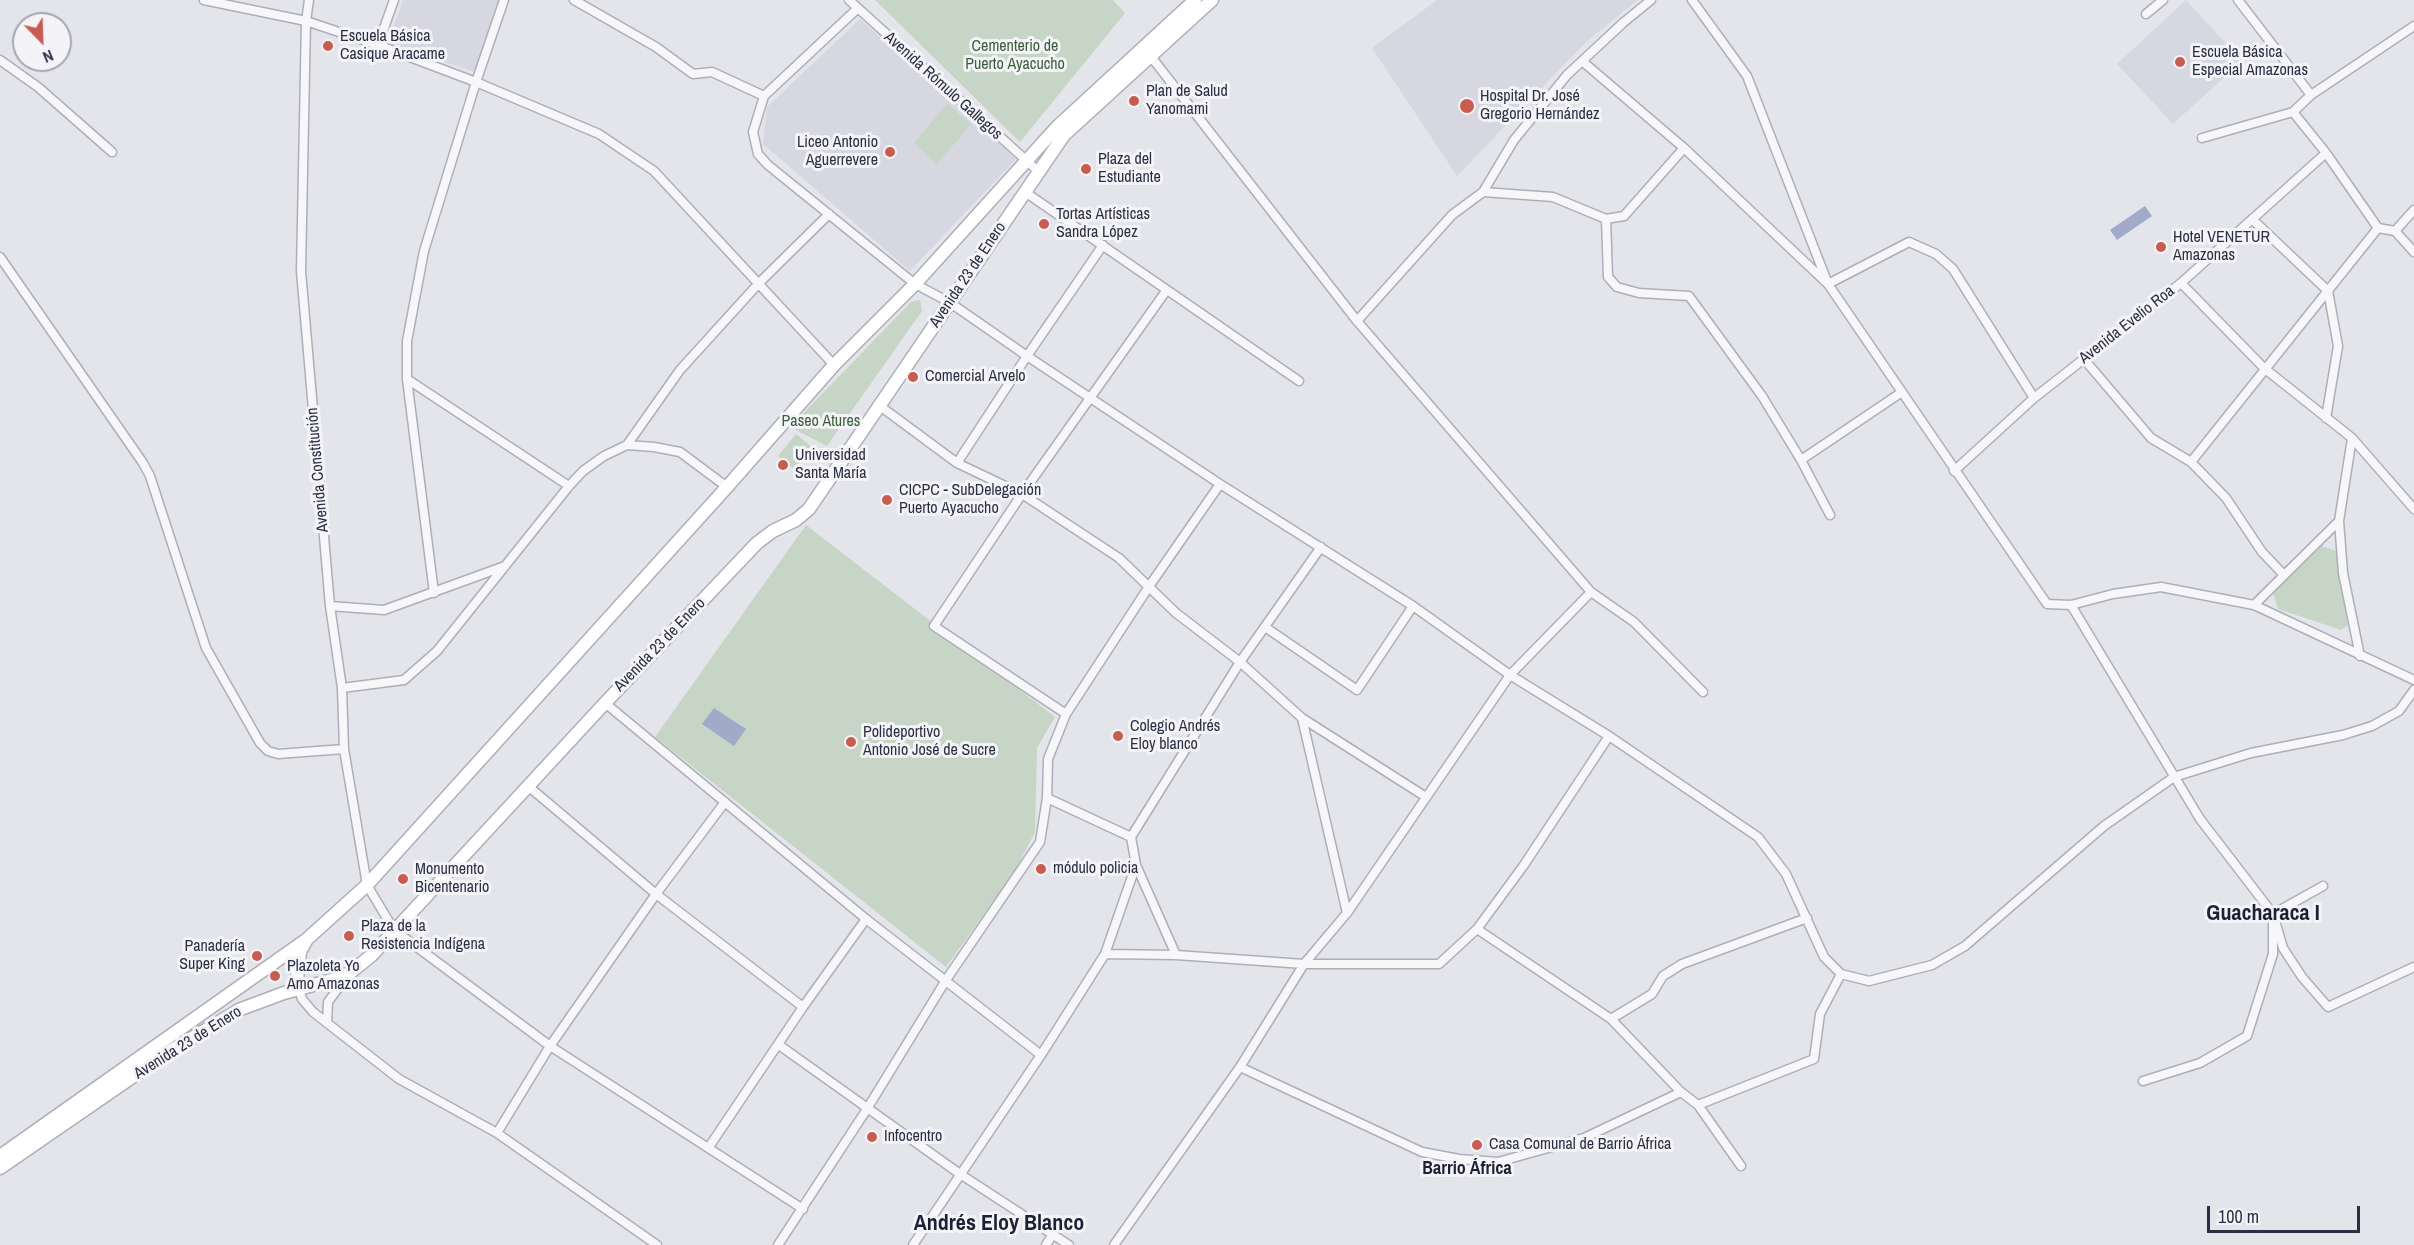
<!DOCTYPE html>
<meta charset="utf-8">
<style>
body{margin:0}
#map{position:relative;width:2414px;height:1245px;overflow:hidden;background:#e4e5eb;font-family:"Archivo Narrow",sans-serif}
canvas{display:block}
.north{position:absolute;left:12px;top:12px;width:60px;height:60px;box-sizing:border-box;background:#f4f4f8;border:2px solid #a4a5b0;border-radius:50%;rotate:157deg;font-size:16px;font-weight:700;line-height:24px;text-align:center;color:#2c2f43}
.north::after{content:'';display:block;margin:auto;width:21px;height:27px;background:#c85c50;clip-path:polygon(50% 0,100% 100%,50% 72%,0 100%)}
.scale{position:absolute;left:2207px;top:1206px;width:153px;height:27px;box-sizing:border-box;border:3px solid #2c2f43;border-top:0;padding-left:8px;font-size:18px;line-height:21px;white-space:nowrap;color:#2c2f43;-webkit-text-stroke:4px #f4f4f8;paint-order:stroke}
</style>
<div id="map">
<canvas width="2414" height="1245"></canvas>
<div class="north">N</div>
<div class="scale">100 m</div>
</div>
<script>
const c = document.querySelector('canvas').getContext('2d');
c.lineJoin = 'round';
function fillPath(path, color) { c.fillStyle = color; c.fill(path, 'evenodd'); }
const toPath = rows => new Path2D(rows.map(r => 'M' + r).join(''));
function stroke(path, color, width, dash) { c.strokeStyle = color; c.lineWidth = width; c.lineCap = dash ? 'butt' : 'round'; c.setLineDash(dash || []); c.stroke(path); }
function write(font, color, halo, rows, align = 'center') {
  c.font = font + ' "Archivo Narrow",sans-serif'; c.lineWidth = 6; c.setLineDash([]); c.textBaseline = 'middle'; c.strokeStyle = halo; c.fillStyle = color; for (const [text, x, y, turn = 0] of rows) {
    c.save(); c.translate(x, y); c.rotate((+turn || 0) * Math.PI / 180); c.textAlign = isNaN(turn) ? turn : align; if (halo) c.strokeText(text, 0, 0); c.fillText(text, 0, 0); c.restore();
  }
}
fillPath(toPath([
 [403,0,500,0,475,72,388,43],
 [1437,0,1638,0,1588,40,1457,176,1372,48],
 [2186,0,2242,61,2173,124,2117,64],
 [860,19,1016,159,910,271,763,144,767,107]
]), '#d6d7e0');
fillPath(toPath([
 [875,0,1113,0,1125,13,1020,142],
 [947,104,971,124,937,164,914,143],
 [920,300,922,311,827,446,790,427,911,302],
 [796,434,812,447,794,469,778,456],
 [806,525,1055,717,1037,748,1035,832,1015,871,946,967,655,737],
 [2322,546,2336,551,2348,625,2341,630,2278,609,2273,593]
]), '#c6d5c5');
fillPath(toPath([
 [2145,206,2152,216,2117,240,2110,230],
 [714,708,746,729,734,746,702,724]
]), '#a1abc9');
const street = toPath([
 [204,0,306,21,378,45,476,82,599,134,654,171,834,365],
 [309,0,306,21,301,271,330,606,342,688,344,749,367,885,394,930,550,1046,803,1209],
 [574,0,656,47,693,74,712,72,764,96],
 [849,0,1038,171],
 [1692,0,1747,76,1828,284,2047,604,2071,605,2113,594,2161,587,2254,605,2414,680],
 [2238,0,2311,95],
 [858,8,764,96,753,132,758,154,768,165,915,284,949,302,1027,356,1220,484,1413,606,1510,675,1609,736,1758,837,1786,874,1824,957,1841,974,1869,981,1932,965,1965,946,2104,826,2174,777,2251,753,2343,735,2372,726,2399,711,2414,690],
 [2146,14,2163,0],
 [378,45,394,0],
 [1149,54,1357,321,1591,592,1634,622,1703,692],
 [0,60,38,87,112,152],
 [1582,61,1684,148,1828,284,1909,242,1936,254,1953,269,2034,398],
 [2293,112,2326,153,2378,228,2395,231,2414,252],
 [2202,138,2293,112,2311,95,2414,26],
 [1025,192,1299,381],
 [1483,192,1553,197,1606,219,1624,216,1684,148],
 [1606,219,1608,277,1617,287,1639,293,1689,296,1762,396,1801,460,1830,515],
 [2252,219,2328,291,2338,346,2326,418],
 [2395,231,2414,210],
 [0,257,143,463,150,476,206,648,260,743,268,751,278,754,344,749],
 [2181,283,2264,368,2352,438,2414,509],
 [1357,321,1452,215,1483,192,1514,140,1567,75,1624,22,1651,0],
 [2083,358,2151,438,2191,462,2226,498,2262,552,2283,574],
 [407,379,569,486],
 [880,406,957,463,1022,494,1119,558,1176,613,1240,662,1302,718,1426,797],
 [2352,438,2339,521,2343,573,2360,656],
 [627,445,680,370,759,283,829,214],
 [1801,460,1902,392],
 [2191,462,2378,228],
 [957,463,1027,356,1103,245],
 [1954,471,2034,398,2181,283,2326,153],
 [434,593,407,379,407,341,424,251,476,82,504,0],
 [2071,605,2200,819,2273,914,2273,954,2247,1036,2200,1063,2143,1081],
 [2254,605,2339,521],
 [330,606,384,610,505,566],
 [1265,627,1357,690,1413,606],
 [342,688,404,680,437,651,569,486,583,471,604,456,627,445,654,447,680,452,727,487],
 [605,703,866,919,1041,1055],
 [1066,714,934,626,1022,494,1166,291],
 [1302,718,1347,913],
 [528,786,656,894,803,1007],
 [1047,798,1131,837],
 [2323,886,2273,914,2283,948,2302,977,2328,1007,2414,967],
 [1477,929,1611,1019,1681,1092,1698,1105,1741,1166],
 [1105,954,1176,955,1304,964,1439,964,1477,929,1524,865,1609,736],
 [1176,955,1136,865,1131,837,1240,662,1321,547],
 [299,989,302,999,313,1012,399,1079,497,1133,657,1245],
 [1611,1019,1652,994,1663,976,1682,964,1807,918],
 [327,1023,328,1002,347,976],
 [779,1045,960,1174,1069,1245],
 [1240,1067,1422,1152,1459,1159,1498,1162,1584,1138,1681,1092],
 [1698,1105,1814,1059,1820,1014,1841,974],
 [497,1133,550,1046,656,894,725,802],
 [709,1147,803,1007,866,919],
 [778,1245,867,1109,946,980,1040,842,1047,798,1048,759,1066,714,1148,588,1220,484],
 [913,1245,1041,1055,1105,954,1136,865],
 [1046,1245,1053,1234],
 [1114,1245,1240,1067,1304,964,1347,913,1510,675,1591,592]
]);
const secondary = toPath([
 [299,989,297,979,300,952,306,941],
 [0,1156,306,940,367,885,727,487,834,365,915,284,1057,127,1195,0],
 [0,1168,167,1053,241,1009,284,993,339,978,351,972,372,955,605,703,757,543,773,531,796,520,809,509,1064,135,1212,0]
]);
stroke(street, '#adaeb9', 11);
stroke(secondary, '#adaeb9', 15);
stroke(street, '#f7f7f9', 8);
stroke(secondary, '#fff', 12);
for (const [x, y, r, color] of [
 [328,46,6,"#c85c50"],
 [2180,62,6,"#c85c50"],
 [1134,101,6,"#c85c50"],
 [1467,106,8,"#c85c50"],
 [890,152,6,"#c85c50"],
 [1086,169,6,"#c85c50"],
 [1044,224,6,"#c85c50"],
 [2161,247,6,"#c85c50"],
 [913,377,6,"#c85c50"],
 [783,465,6,"#c85c50"],
 [887,500,6,"#c85c50"],
 [1118,736,6,"#c85c50"],
 [851,742,6,"#c85c50"],
 [1041,869,6,"#c85c50"],
 [403,879,6,"#c85c50"],
 [349,936,6,"#c85c50"],
 [257,956,6,"#c85c50"],
 [275,976,6,"#c85c50"],
 [872,1137,6,"#c85c50"],
 [1477,1145,6,"#c85c50"]
]) { const dot = new Path2D(); dot.arc(x, y, r, 0, 2 * Math.PI); c.fillStyle = color; c.fill(dot); stroke(dot, '#f4f4f8', 2); }
write('16px', '#2c2f43', '#f4f4f8', [
 ["Escuela Básica",340,37],
 ["Casique Aracame",340,55],
 ["Escuela Básica",2192,53],
 ["Especial Amazonas",2192,71],
 ["Plan de Salud",1146,92],
 ["Yanomami",1146,110],
 ["Hospital Dr. José",1480,97],
 ["Gregorio Hernández",1480,115],
 ["Liceo Antonio",878,143,"right"],
 ["Aguerrevere",878,161,"right"],
 ["Plaza del",1098,160],
 ["Estudiante",1098,178],
 ["Tortas Artísticas",1056,215],
 ["Sandra López",1056,233],
 ["Hotel VENETUR",2173,238],
 ["Amazonas",2173,256],
 ["Comercial Arvelo",925,377],
 ["Universidad",795,456],
 ["Santa María",795,474],
 ["CICPC - SubDelegación",899,491],
 ["Puerto Ayacucho",899,509],
 ["Colegio Andrés",1130,727],
 ["Eloy blanco",1130,745],
 ["Polideportivo",863,733],
 ["Antonio José de Sucre",863,751],
 ["módulo policia",1053,869],
 ["Monumento",415,870],
 ["Bicentenario",415,888],
 ["Plaza de la",361,927],
 ["Resistencia Indígena",361,945],
 ["Panadería",245,947,"right"],
 ["Super King",245,965,"right"],
 ["Plazoleta Yo",287,967],
 ["Amo Amazonas",287,985],
 ["Infocentro",884,1137],
 ["Casa Comunal de Barrio África",1489,1145]
], 'left');
write('16px', '#3a5e3c', '#f4f4f8', [
 ["Cementerio de",1015,47],
 ["Puerto Ayacucho",1015,65],
 ["Paseo Atures",821,422]
]);
write('16px', '#2c2f43', '#f4f4f8', [
 ["Avenida Rómulo Gallegos",943,86,42],
 ["Avenida 23 de Enero",968,275,-56],
 ["Avenida Evelio Roa",2127,325,-38],
 ["Avenida Constitución",318,470,-95],
 ["Avenida 23 de Enero",660,645,-46],
 ["Avenida 23 de Enero",188,1043,-32]
]);
write('bold 18px', '#1e2034', '#f4f4f8', [
 ["Barrio África",1467,1169]
]);
write('bold 22px', '#1e2034', '#f4f4f8', [
 ["Guacharaca I",2263,914],
 ["Andrés Eloy Blanco",999,1224]
]);
</script>
